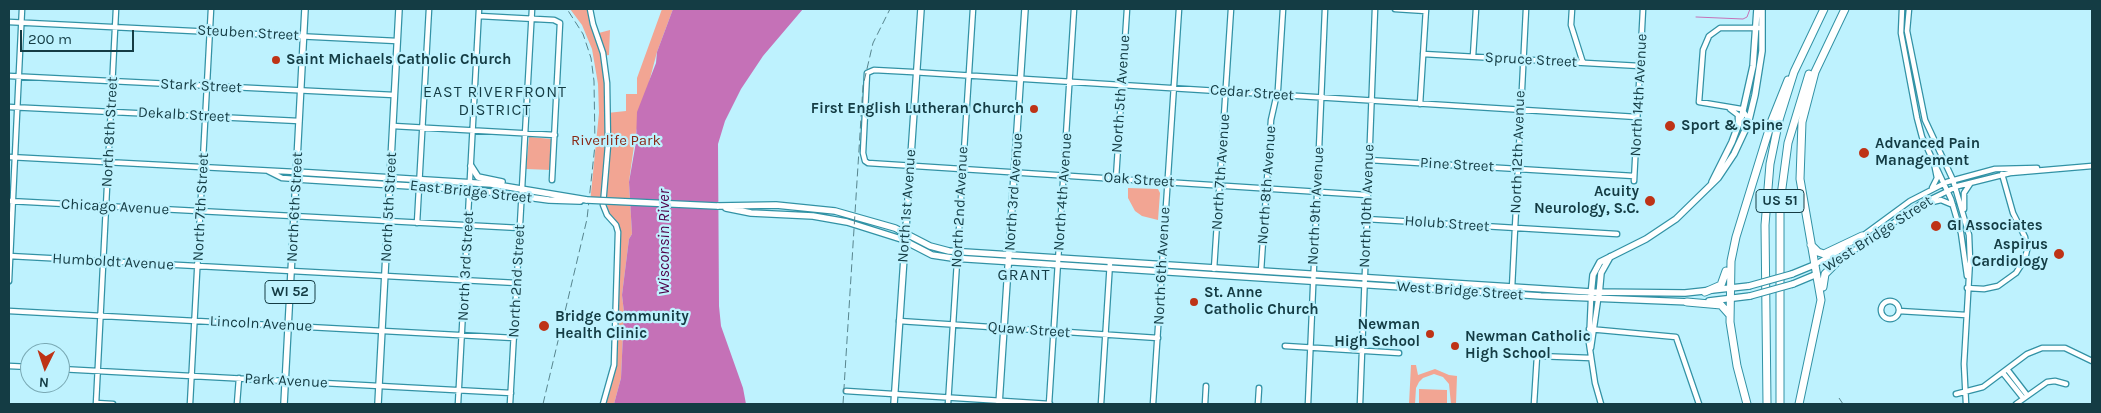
<!DOCTYPE html>
<style>
body{margin:0}
#map{position:relative;width:2101px;height:413px;overflow:hidden;background:#bef2fe;font-family:Karla,sans-serif}
canvas{display:block}
.frame{position:absolute;inset:0;border:10px solid #143c44;pointer-events:none}
.north{position:absolute;left:20px;top:343px;width:50px;height:50px;box-sizing:border-box;background:#bef2fe;border:1px solid #7aa9b4;border-radius:50%;rotate:184deg;font-size:14px;font-weight:700;line-height:20px;text-align:center;color:#143c44}
.north::after{content:'';display:block;margin:auto;width:18px;height:22px;background:#be3316;clip-path:polygon(50% 0,100% 100%,50% 72%,0 100%)}
.scale{position:absolute;left:20px;top:30px;width:114px;height:22px;box-sizing:border-box;border:2px solid #143c44;border-top:0;padding-left:6px;font-size:15px;line-height:18px;white-space:nowrap;color:#143c44;-webkit-text-stroke:4px #bef2fe;paint-order:stroke}
</style>
<div id="map">
<canvas width="2101" height="413"></canvas>
<div class="frame"></div>
<div class="north">N</div>
<div class="scale">200 m</div>
</div>
<script>
const c = document.querySelector('canvas').getContext('2d');
c.lineJoin = 'round';
function fillPath(path, color) { c.fillStyle = color; c.fill(path, 'evenodd'); }
const toPath = rows => new Path2D(rows.map(r => 'M' + r).join(''));
function stroke(path, color, width, dash) { c.strokeStyle = color; c.lineWidth = width; c.lineCap = dash ? 'butt' : 'round'; c.setLineDash(dash || []); c.stroke(path); }
function write(font, color, halo, rows, align = 'center') {
  c.font = font + ' Karla,sans-serif'; c.lineWidth = 4.5; c.setLineDash([]); c.textBaseline = 'middle'; c.strokeStyle = halo; c.fillStyle = color; for (const [text, x, y, turn = 0] of rows) {
    c.save(); c.translate(x, y); c.rotate((+turn || 0) * Math.PI / 180); c.textAlign = isNaN(turn) ? turn : align; if (halo) c.strokeText(text, 0, 0); c.fillText(text, 0, 0); c.restore();
  }
}
fillPath(toPath([
 [570,9,589,9,595,34,610,30,609,55,602,56,606,93,604,107,607,113,626,111,626,94,637,94,637,78,662,9,673,9,657,52,636,132,631,167,629,182,632,234,629,239,622,295,624,312,621,378,614,404,606,404,616,368,620,230,609,213,606,204,590,203,599,113,598,84,592,49,582,25],
 [529,137,552,139,551,170,526,169],
 [1128,188,1158,189,1160,193,1158,220,1142,216,1135,211,1128,198],
 [1411,365,1416,365,1418,375,1435,369,1449,375,1457,376,1456,404,1451,404,1449,384,1443,377,1434,374,1423,378,1419,382,1416,388,1415,404,1409,404],
 [1419,389,1447,390,1447,404,1419,404]
]), '#f2a593');
fillPath(toPath([
 [673,9,803,9,763,56,741,89,725,121,718,144,719,306,721,326,743,388,746,404,614,404,621,378,624,312,622,295,629,239,632,234,629,182,636,142,637,112,656,63,657,52]
]), '#c571b7');
stroke(toPath([
 [1696,17,1743,19,1747,17,1750,9]
]), '#c571b7', 1);
const minor = toPath([
 [590,9,593,24,603,53,607,83,608,145,603,205,607,215,616,225,618,232,614,365,603,404],
 [1395,9,1426,11],
 [1572,9,1571,25,1583,63],
 [1902,9,1901,33,1917,118,1922,137,1951,199,1961,233,1967,276],
 [1909,9,1907,31,1925,120,1953,180,1969,235,1970,260,1964,364,1966,404],
 [479,16,554,20,560,23,552,180],
 [9,22,397,41],
 [1423,54,1640,66],
 [1473,56,1476,9],
 [9,76,394,95],
 [1420,104,1426,9],
 [9,107,299,121],
 [1730,109,1738,115,1738,122],
 [1749,119,1741,109,1699,102,1703,50,1709,36,1720,28,1759,28],
 [393,126,555,135],
 [9,157,296,172],
 [1369,160,1634,176],
 [268,171,282,178,296,179],
 [1116,178,1127,9],
 [1634,181,1643,9],
 [1932,188,1937,178,1934,163],
 [1367,195,868,163,865,161,863,153,867,73,874,70,912,72,1637,117],
 [9,201,520,228],
 [1923,204,1941,200,1953,205],
 [1964,209,1964,193,1970,184],
 [1366,219,1617,234],
 [417,223,429,9],
 [1861,237,1910,201,1947,182,1995,169,2037,168],
 [9,256,517,283],
 [1836,263,1919,205,1958,186,2010,173,2092,166],
 [1814,265,1846,247],
 [1214,269,1231,9],
 [1261,271,1271,120,1278,89,1283,9],
 [9,281,22,9],
 [1512,288,1526,9],
 [1967,288,1984,289,1998,286,2016,273,2025,259,2027,250,2025,237,2013,213,2002,174],
 [1591,299,1589,343,1595,383,1601,404],
 '1881 310a9 9 0 1 1 18 0a9 9 0 1 1-18 0Z',
 [9,311,514,338],
 [1899,311,1966,315],
 [899,321,1158,338],
 [1589,329,1676,337,1699,404],
 [1285,346,1399,353],
 [1591,348,1598,300],
 [9,366,30,367],
 [60,369,511,393],
 [2007,369,2027,395],
 [2003,373,2023,398],
 [846,391,1050,404],
 [1956,394,1983,387,2027,354,2042,348,2065,348,2092,361],
 [96,403,113,404],
 [96,404,116,9],
 [190,404,211,9],
 [237,404,239,378],
 [458,404,479,9],
 [510,404,532,9],
 [948,404,973,9],
 [1049,404,1074,9],
 [1101,404,1110,262],
 [1153,404,1179,9],
 [1205,404,1206,386],
 [1258,404,1259,388],
 [1308,404,1325,9],
 [1360,404,1375,9],
 [1534,404,1537,356,1591,358],
 [2016,404,2047,382,2055,381,2066,384]
]);
const major = toPath([
 [471,166,478,177,502,182],
 [296,172,491,184,587,200],
 [296,179,475,190,549,200,580,201],
 [1712,182,1732,142,1742,115,1753,66,1757,9],
 [717,206,776,205,835,211,895,228,930,246,949,251,1591,292,1685,293,1749,286],
 [726,208,751,213,813,216,847,222,901,239,932,255,952,258,1541,296,1690,302],
 [1792,274,1814,265],
 [1793,284,1817,274],
 [1591,295,1593,275,1600,262,1646,239,1676,219,1718,178,1734,154,1748,124,1755,95,1762,51,1762,9],
 [1599,295,1601,273,1610,257],
 [1709,301,1750,296],
 [284,404,305,9],
 [378,404,399,9],
 [894,404,921,9],
 [999,404,1025,9]
]);
const highway = toPath([
 [1811,245,1818,252,1824,254,1862,236],
 [1823,287,1825,274,1836,263],
 [1705,292,1721,285,1726,271],
 [1687,302,1721,305,1729,314],
 [1747,404,1737,366,1730,322,1731,261,1736,237,1772,120,1788,80],
 [1767,404,1765,225,1770,164,1779,120,1794,72,1824,9],
 [1780,404,1780,203,1788,143,1809,74],
 [1799,404,1821,300,1800,179,1802,122,1815,72,1845,9]
]);
stroke(minor, '#3292a5', 7);
stroke(major, '#3292a5', 8);
stroke(highway, '#3292a5', 9);
stroke(minor, '#fff', 4.5);
stroke(major, '#fff', 5.5);
stroke(highway, '#fff', 7);
stroke(toPath([
 [1839,398,1843,404],
 [543,404,587,219,595,145,594,81,591,58,583,34,567,9],
 [843,404,863,86,873,43,890,9]
]), '#57848d', 1, [8, 4]);
const majorBridge = toPath([
 [587,200,717,206],
 [1749,286,1792,274],
 [1750,296,1793,284]
]);
stroke(majorBridge, '#3292a5', 8, []);
stroke(majorBridge, '#fff', 5.5);
for (const [x, y, r, color] of [
 [276,60,5,"#be3316"],
 [1034,109,5,"#be3316"],
 [1670,126,6,"#be3316"],
 [1864,153,6,"#be3316"],
 [1650,201,6,"#be3316"],
 [1936,226,6,"#be3316"],
 [2059,254,6,"#be3316"],
 [1194,302,5,"#be3316"],
 [544,326,6,"#be3316"],
 [1430,334,5,"#be3316"],
 [1455,346,5,"#be3316"]
]) { const dot = new Path2D(); dot.arc(x, y, r, 0, 2 * Math.PI); c.fillStyle = color; c.fill(dot); stroke(dot, '#bef2fe', 2); }
for (const [x, y, w] of [
 [1780,201,48],
 [290,292,50]
]) { const box = new Path2D(); box.roundRect(x - w / 2, y - 11.5, w, 23, 4); c.fillStyle = '#bef2fe'; c.fill(box); stroke(box, '#143c44', 1); }
write('bold 14px', '#143c44', null, [
 ["US 51",1780,201],
 ["WI 52",290,292]
]);
write('15px', '#143c44', '#bef2fe', [
 ["Steuben Street",248,33,3],
 ["Spruce Street",1531,60,3],
 ["Stark Street",201,86,3],
 ["Cedar Street",1252,93,4],
 ["North 5th Avenue",1121,94,-86],
 ["North 14th Avenue",1639,95,-87],
 ["Dekalb Street",184,115,3],
 ["North 8th Street",110,132,-87],
 ["North 12th Avenue",1518,152,-88],
 ["Pine Street",1457,165,3],
 ["North 7th Avenue",1221,172,-86],
 ["Oak Street",1139,180,4],
 ["North 8th Avenue",1267,185,-86],
 ["East Bridge Street",471,192,6],
 ["North 3rd Avenue",1014,192,-86],
 ["North 4th Avenue",1063,192,-86],
 ["North 1st Avenue",907,206,-86],
 ["North 9th Avenue",1316,206,-87],
 ["North 10th Avenue",1367,206,-88],
 ["Chicago Avenue",115,207,3],
 ["North 7th Street",201,207,-87],
 ["North 6th Street",295,207,-87],
 ["North 5th Street",389,207,-87],
 ["North 2nd Avenue",960,207,-87],
 ["Holub Street",1447,224,4],
 ["West Bridge Street",1878,234,-33],
 ["Humboldt Avenue",113,262,3],
 ["North 3rd Street",466,266,-87],
 ["North 6th Avenue",1162,266,-87],
 ["North 2nd Street",517,281,-87],
 ["West Bridge Street",1460,291,4],
 ["Lincoln Avenue",261,324,3],
 ["Quaw Street",1029,330,4],
 ["Park Avenue",286,381,3]
]);
write('bold 15px', '#143c44', '#bef2fe', [
 ["Saint Michaels Catholic Church",286,60],
 ["First English Lutheran Church",1024,109,"right"],
 ["Sport & Spine",1681,126],
 ["Advanced Pain",1875,144],
 ["Management",1875,161],
 ["Acuity",1639,192,"right"],
 ["Neurology, S.C.",1639,209,"right"],
 ["GI Associates",1947,226],
 ["Aspirus",2048,245,"right"],
 ["Cardiology",2048,262,"right"],
 ["St. Anne",1204,293],
 ["Catholic Church",1204,310],
 ["Bridge Community",555,317],
 ["Health Clinic",555,334],
 ["Newman",1420,325,"right"],
 ["High School",1420,342,"right"],
 ["Newman Catholic",1465,337],
 ["High School",1465,354]
], 'left');
write('15px', '#892916', '#bef2fe', [
 ["Riverlife Park",616,141]
]);
c.letterSpacing = '1px';
write('16px', '#143c44', '#bef2fe', [
 ["EAST RIVERFRONT",495,92],
 ["DISTRICT",495,110],
 ["GRANT",1024,275]
]);
c.letterSpacing = '0px';
write('italic 16px', '#4f0048', '#bef2fe', [
 ["Wisconsin River",664,242,-90]
]);
</script>
